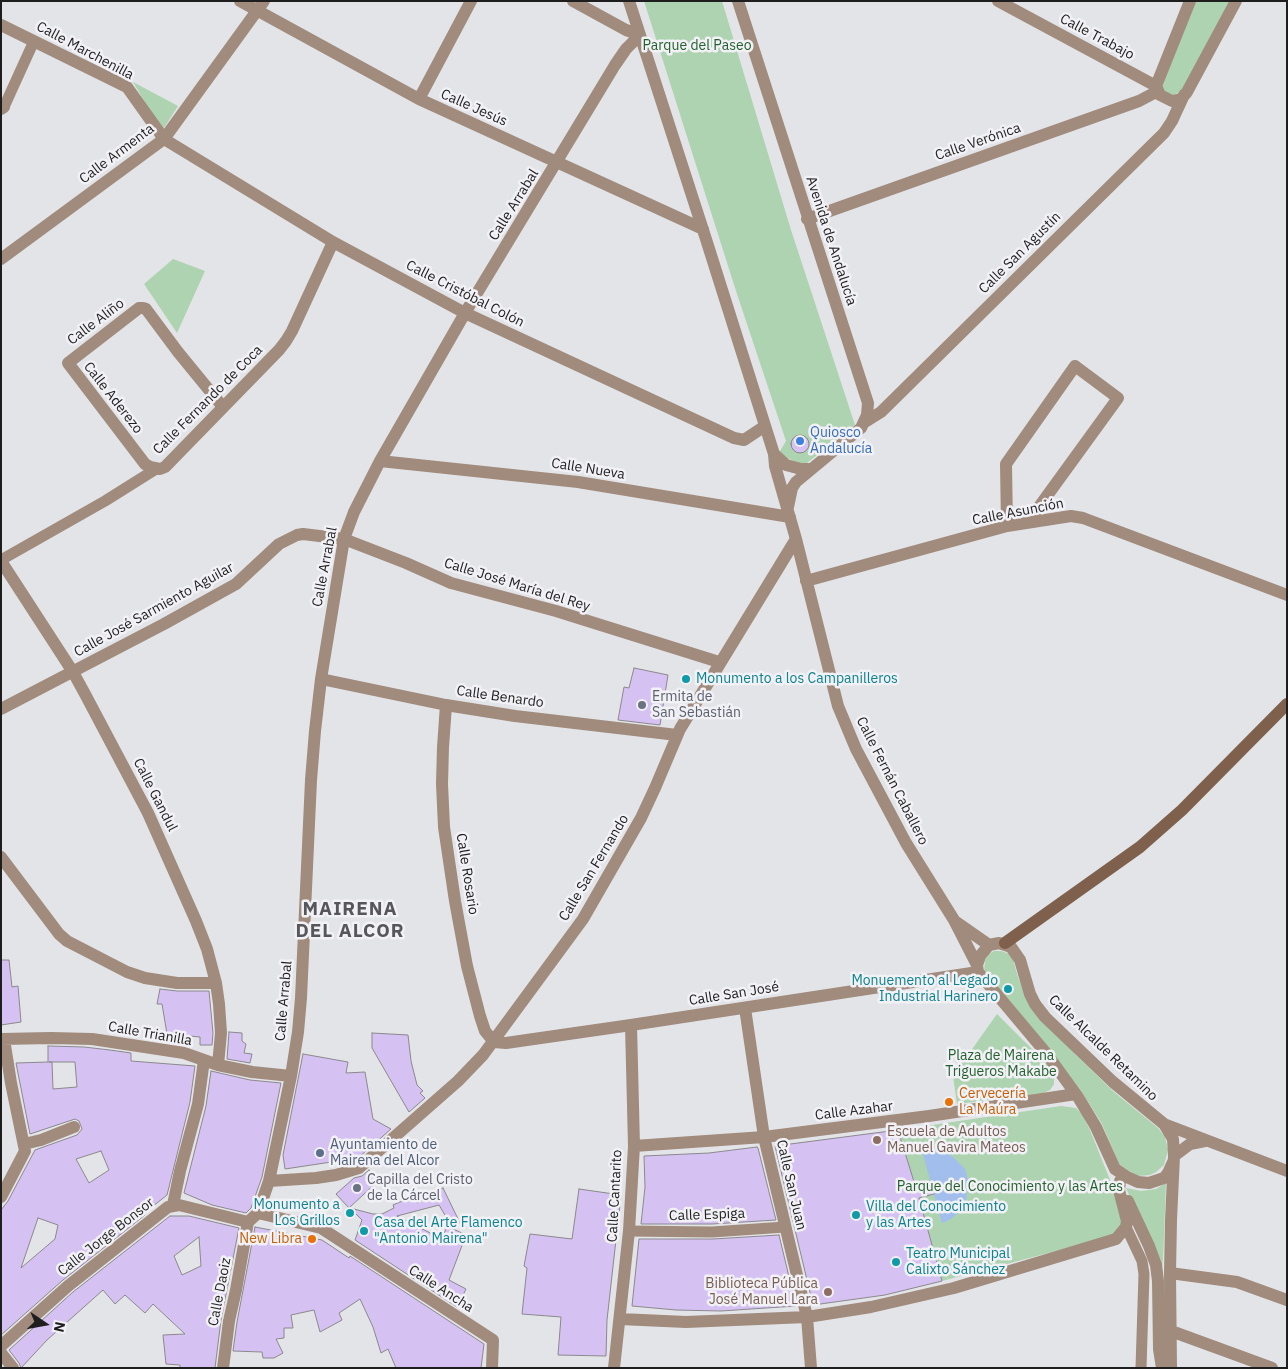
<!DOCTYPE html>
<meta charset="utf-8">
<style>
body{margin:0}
#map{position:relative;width:1288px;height:1369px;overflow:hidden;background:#e3e4e8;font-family:"IBM Plex Sans",sans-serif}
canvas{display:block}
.frame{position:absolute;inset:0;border:2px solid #1e1e1f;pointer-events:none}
.north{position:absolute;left:20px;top:1299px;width:50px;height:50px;-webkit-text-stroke:4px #f1f1f6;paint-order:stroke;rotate:102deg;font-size:14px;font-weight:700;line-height:20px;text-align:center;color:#1e1e1f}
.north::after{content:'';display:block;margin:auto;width:18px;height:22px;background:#1e1e1f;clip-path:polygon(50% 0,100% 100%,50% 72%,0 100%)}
</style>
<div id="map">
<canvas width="1288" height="1369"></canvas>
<div class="frame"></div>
<div class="north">N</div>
</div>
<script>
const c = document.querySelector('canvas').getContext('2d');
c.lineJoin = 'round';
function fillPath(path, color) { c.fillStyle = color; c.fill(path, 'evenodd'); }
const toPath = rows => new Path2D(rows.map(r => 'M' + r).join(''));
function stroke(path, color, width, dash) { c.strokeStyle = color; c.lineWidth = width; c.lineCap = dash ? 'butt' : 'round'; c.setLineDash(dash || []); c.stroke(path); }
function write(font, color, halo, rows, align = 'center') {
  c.font = font + ' "IBM Plex Sans",sans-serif'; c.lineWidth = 5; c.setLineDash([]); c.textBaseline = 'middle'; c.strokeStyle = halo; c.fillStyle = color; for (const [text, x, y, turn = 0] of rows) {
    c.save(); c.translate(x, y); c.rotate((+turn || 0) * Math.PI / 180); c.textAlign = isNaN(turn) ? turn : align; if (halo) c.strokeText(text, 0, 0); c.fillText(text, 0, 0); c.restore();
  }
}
fillPath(toPath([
 [644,1,722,1,791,230,855,425,807,463,801,464,782,456,780,451,786,441,736,291],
 [1194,1,1231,1,1182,90,1174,95,1165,92,1162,87],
 [133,82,178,106,162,131],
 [173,259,205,271,177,333,144,284],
 [994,951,1001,951,1010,954,1013,960,1018,977,1026,997,1075,1054,1114,1092,1158,1128,1165,1137,1168,1150,1164,1165,1156,1172,1150,1175,1138,1176,1120,1166,1102,1124,1082,1092,1044,1042,984,972,985,960,989,954],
 [997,1014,1048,1065,1054,1078,1054,1084,1050,1090,1041,1094,957,1104,953,1076],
 [1061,1106,1076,1108,1081,1113,1090,1130,1120,1205,1123,1223,1113,1236,942,1281,919,1198,934,1194,931,1181,915,1185,898,1130],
 [1166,1183,1163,1260,1162,1268,1126,1188,1141,1191,1156,1189]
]), '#aed3b0');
fillPath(toPath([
 [931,1149,942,1151,952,1156,965,1169,968,1180,966,1201,960,1211,951,1219,942,1223,922,1151]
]), '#a1beec');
const building = toPath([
 '791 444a9 9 0 1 1 18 0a9 9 0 1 1-18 0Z',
 [634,668,668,675,660,725,618,720,624,687,629,688,634,668],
 [1,960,9,960,12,987,18,986,21,1022,1,1025,1,960],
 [160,989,177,991,209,991,213,1033,212,1045,200,1045,200,1037,167,1034,162,1004,157,1004,160,989],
 [229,1032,242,1033,242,1041,246,1044,244,1053,252,1054,250,1063,227,1059,229,1032],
 [372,1033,408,1035,411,1061,417,1085,423,1091,420,1093,425,1098,409,1112,372,1048,372,1033],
 [48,1046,84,1047,110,1050,131,1053,131,1061,195,1066,190,1102,167,1195,142,1215,145,1215,63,1280,1,1335,1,1210,8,1201,35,1150,77,1135,82,1129,79,1121,75,1119,30,1134,16,1063,48,1062,48,1046],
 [49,1062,75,1062,77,1087,53,1089,52,1062,49,1062],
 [101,1151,109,1170,89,1183,76,1159,101,1151],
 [38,1218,58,1225,55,1239,21,1268,38,1218],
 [303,1054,348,1062,346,1073,365,1072,373,1119,391,1129,358,1158,285,1169,283,1155,303,1054],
 [211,1071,250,1080,281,1083,262,1177,251,1208,246,1213,212,1205,184,1193,206,1106,211,1071],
 [898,1130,915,1185,930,1181,934,1194,919,1198,942,1281,885,1295,813,1305,775,1146,898,1130],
 [757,1147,758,1148,776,1220,712,1224,641,1224,645,1187,644,1156,709,1153,757,1147],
 [369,1170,378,1181,349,1208,336,1194,354,1178,362,1176,369,1170],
 [443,1188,460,1223,452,1227,439,1205,397,1216,442,1239,447,1226,466,1235,449,1280,466,1289,457,1307,355,1240,362,1220,350,1208,373,1214,382,1214,394,1208,393,1205,407,1199,408,1201,413,1199,417,1203,443,1188],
 [579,1189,621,1195,607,1320,606,1356,558,1355,561,1317,522,1314,527,1268,524,1266,530,1234,572,1239,579,1189],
 [170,1216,189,1216,239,1228,221,1320,215,1368,180,1368,180,1365,166,1364,163,1335,185,1334,153,1304,145,1313,125,1295,115,1304,103,1290,47,1340,21,1368,19,1363,9,1350,73,1292,170,1216],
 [199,1237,201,1266,182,1275,174,1256,199,1237],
 [255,1227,322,1240,349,1258,350,1256,484,1344,481,1368,396,1368,388,1349,381,1353,373,1327,360,1299,339,1313,342,1320,320,1332,314,1310,291,1315,293,1328,284,1328,284,1338,276,1339,283,1353,274,1358,263,1358,262,1352,233,1351,237,1322,255,1227],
 [779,1235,796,1306,721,1311,676,1310,632,1306,639,1239,713,1239,779,1235]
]);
fillPath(building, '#d6c1f3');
stroke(building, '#8a888c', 1);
stroke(toPath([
 [4,107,34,41],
 [1,560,105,501,156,469],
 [1126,1227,1142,1261,1144,1274,1141,1368],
 [629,1231,712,1232,785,1227]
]), '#a08b7d', 11);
stroke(toPath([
 [240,1,419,99,703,229],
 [629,1,705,236,774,454,775,466,796,539,838,706,856,749,906,843,954,920,977,965],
 [738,1,868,403,867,415,861,428,796,482,792,488,788,507],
 [998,1,1156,86],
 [1190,1,1156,86,1160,95,1172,101,1181,99,1187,92,1236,1],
 [1,25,127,87,164,139,333,242,465,313,734,438,744,440,765,426],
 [419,99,471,1],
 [1,109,4,107],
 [807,219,1139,101,1158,91],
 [1,259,164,139,264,1],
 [223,407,178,352,146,309,143,308,139,308,68,363,145,464,150,467,160,469,165,467,279,350,286,341,292,331,333,242],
 [865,422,881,412,1164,133,1172,121,1184,95],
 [774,454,786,465,801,469,810,469],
 [380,461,578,482,790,517],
 [1007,526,1006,464,1075,366,1118,398,1028,522],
 [1,561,73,672,85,694,148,813,196,921,207,949,216,983,219,1004,221,1033,218,1065],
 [806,581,1007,526,1071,516,1083,518,1287,595],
 [321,679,446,705,515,716,677,735],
 [446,705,443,747,442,784,444,827,455,901,467,966,480,1016,485,1031,494,1042,506,1043,631,1025,978,972],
 [1,709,164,624,236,584,279,544,297,535,303,534,344,539,406,563,451,583,556,611,719,662],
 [1,857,59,934,67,941,127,972,145,978,177,983,216,983],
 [956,922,989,945],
 [745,1008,764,1137,807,1317,811,1368],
 [1,1039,51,1038,92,1039,184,1053,218,1065,252,1072,291,1076],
 [1164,1124,1287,1171],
 [24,1144,41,1140,74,1127],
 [634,1146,764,1137,929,1116,1076,1094],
 [1174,1156,1190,1144,1205,1141],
 [269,1181,316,1178,336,1175,359,1168,458,1081,483,1055,583,919,641,818,655,788,680,729,796,539],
 [1,1197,25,1151,11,1083,4,1039],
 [1128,1201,1149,1246,1156,1265,1158,1281,1159,1349,1162,1368],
 [173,1205,180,1171,198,1104,204,1060],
 [258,1213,321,1228,493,1340,492,1368],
 [248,1222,258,1213,269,1181,291,1076,298,1032,301,998,311,780,315,731,321,679,344,539,354,512,380,461,465,313,615,65,626,49,640,35,626,30,573,1],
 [1170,1273,1237,1282,1287,1300],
 [620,1319,686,1322,807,1317,871,1307,954,1288,1116,1239,1126,1227,1127,1221,1119,1190,1120,1181],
 [1167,1327,1171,1331,1272,1368],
 [1,1346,68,1286,168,1207,179,1205,248,1222],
 [1,1353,13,1368],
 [223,1368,229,1321,236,1290,248,1222],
 [614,1368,629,1231,634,1146,631,1025],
 [1171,1368,1170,1273,1171,1220,1174,1156,1173,1139,1164,1124,1113,1082,1045,1017,1035,1004,1030,994,1020,960,1011,947,999,943,989,945,980,956,977,965,978,972,1046,1053,1078,1097,1096,1127,1115,1169,1127,1177,1138,1182,1149,1183,1164,1178,1168,1173,1173,1162]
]), '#a08b7d', 12);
stroke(toPath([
 [1005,943,1140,847,1182,810,1287,704]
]), '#7e604c', 12);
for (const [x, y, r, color] of [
 [800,441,5,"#3f7fe0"],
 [686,679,5,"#0f9aa8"],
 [642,705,5,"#6b7280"],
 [1008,989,5,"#0f9aa8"],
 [949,1102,5,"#e8710a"],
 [877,1140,5,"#8d6e63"],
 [320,1153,5,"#5c6f8a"],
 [357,1188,5,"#6b7280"],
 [350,1213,5,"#0f9aa8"],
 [856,1215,5,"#0f9aa8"],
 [364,1231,5,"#0f9aa8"],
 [312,1239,5,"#e8710a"],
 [896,1262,5,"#0f9aa8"],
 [828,1292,5,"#8d6e63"]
]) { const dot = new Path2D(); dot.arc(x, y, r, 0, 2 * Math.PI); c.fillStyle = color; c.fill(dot); stroke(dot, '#f1f1f6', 2); }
write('14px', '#1e1e1f', '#f1f1f6', [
 ["Calle Trabajo",1097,37,28],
 ["Calle Marchenilla",85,51,28],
 ["Calle Jesús",474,108,24],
 ["Calle Verónica",978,142,-19],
 ["Calle Armenta",117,154,-37],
 ["Calle Arrabal",514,205,-58],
 ["Avenida de Andalucía",831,241,72],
 ["Calle San Agustín",1020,253,-45],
 ["Calle Cristóbal Colón",465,294,27],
 ["Calle Aliño",96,322,-37],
 ["Calle Aderezo",113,398,52],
 ["Calle Fernando de Coca",208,400,-45],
 ["Calle Nueva",588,469,9],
 ["Calle Asunción",1018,512,-11],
 ["Calle Arrabal",325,567,-79],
 ["Calle José María del Rey",517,585,17],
 ["Calle José Sarmiento Aguilar",154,610,-29],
 ["Calle Benardo",500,697,8],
 ["Calle Fernán Caballero",892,781,63],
 ["Calle Gandul",155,795,63],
 ["Calle San Fernando",594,868,-59],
 ["Calle Rosario",467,874,81],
 ["Calle San José",734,994,-9],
 ["Calle Arrabal",284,1001,-85],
 ["Calle Trianilla",150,1034,10],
 ["Calle Alcalde Retamino",1103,1048,44],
 ["Calle Azahar",854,1111,-7],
 ["Calle San Juan",791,1185,77],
 ["Calle Cantarito",615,1196,-87],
 ["Calle Espiga",707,1215,-2],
 ["Calle Jorge Bonsor",106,1237,-38],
 ["Calle Ancha",441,1289,33],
 ["Calle Daoiz",220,1292,-79]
]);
write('14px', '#24612e', '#f1f1f6', [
 ["Parque del Paseo",697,46],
 ["Plaza de Mairena",1001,1056],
 ["Trigueros Makabe",1001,1072],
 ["Parque del Conocimiento y las Artes",1010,1187]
]);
write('14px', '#366cbe', '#f1f1f6', [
 ["Quiosco",810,433],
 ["Andalucía",810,449]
], 'left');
write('14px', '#0d838f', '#f1f1f6', [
 ["Monumento a los Campanilleros",696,679],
 ["Monuemento al Legado",998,981,"right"],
 ["Industrial Harinero",998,997,"right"],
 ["Monumento a",340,1205,"right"],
 ["Los Grillos",340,1221,"right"],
 ["Villa del Conocimiento",866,1207],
 ["y las Artes",866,1223],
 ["Casa del Arte Flamenco",374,1223],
 ["\"Antonio Mairena\"",374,1239],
 ["Teatro Municipal",906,1254],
 ["Calixto Sánchez",906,1270]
], 'left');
write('14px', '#5b616d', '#f1f1f6', [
 ["Ermita de",652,697],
 ["San Sebastián",652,713],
 ["Capilla del Cristo",367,1180],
 ["de la Cárcel",367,1196]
], 'left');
write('14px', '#c56008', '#f1f1f6', [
 ["Cervecería",959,1094],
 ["La Maúra",959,1110],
 ["New Libra",302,1239,"right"]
], 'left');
write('14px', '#785e54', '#f1f1f6', [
 ["Escuela de Adultos",887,1132],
 ["Manuel Gavira Mateos",887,1148],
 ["Biblioteca Pública",818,1284,"right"],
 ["José Manuel Lara",818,1300,"right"]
], 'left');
write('14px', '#4e5e75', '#f1f1f6', [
 ["Ayuntamiento de",330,1145],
 ["Mairena del Alcor",330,1161]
], 'left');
c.letterSpacing = '1px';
write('bold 19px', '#57575b', '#f1f1f6', [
 ["MAIRENA",350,910],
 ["DEL ALCOR",350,932]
]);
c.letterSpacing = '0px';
</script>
